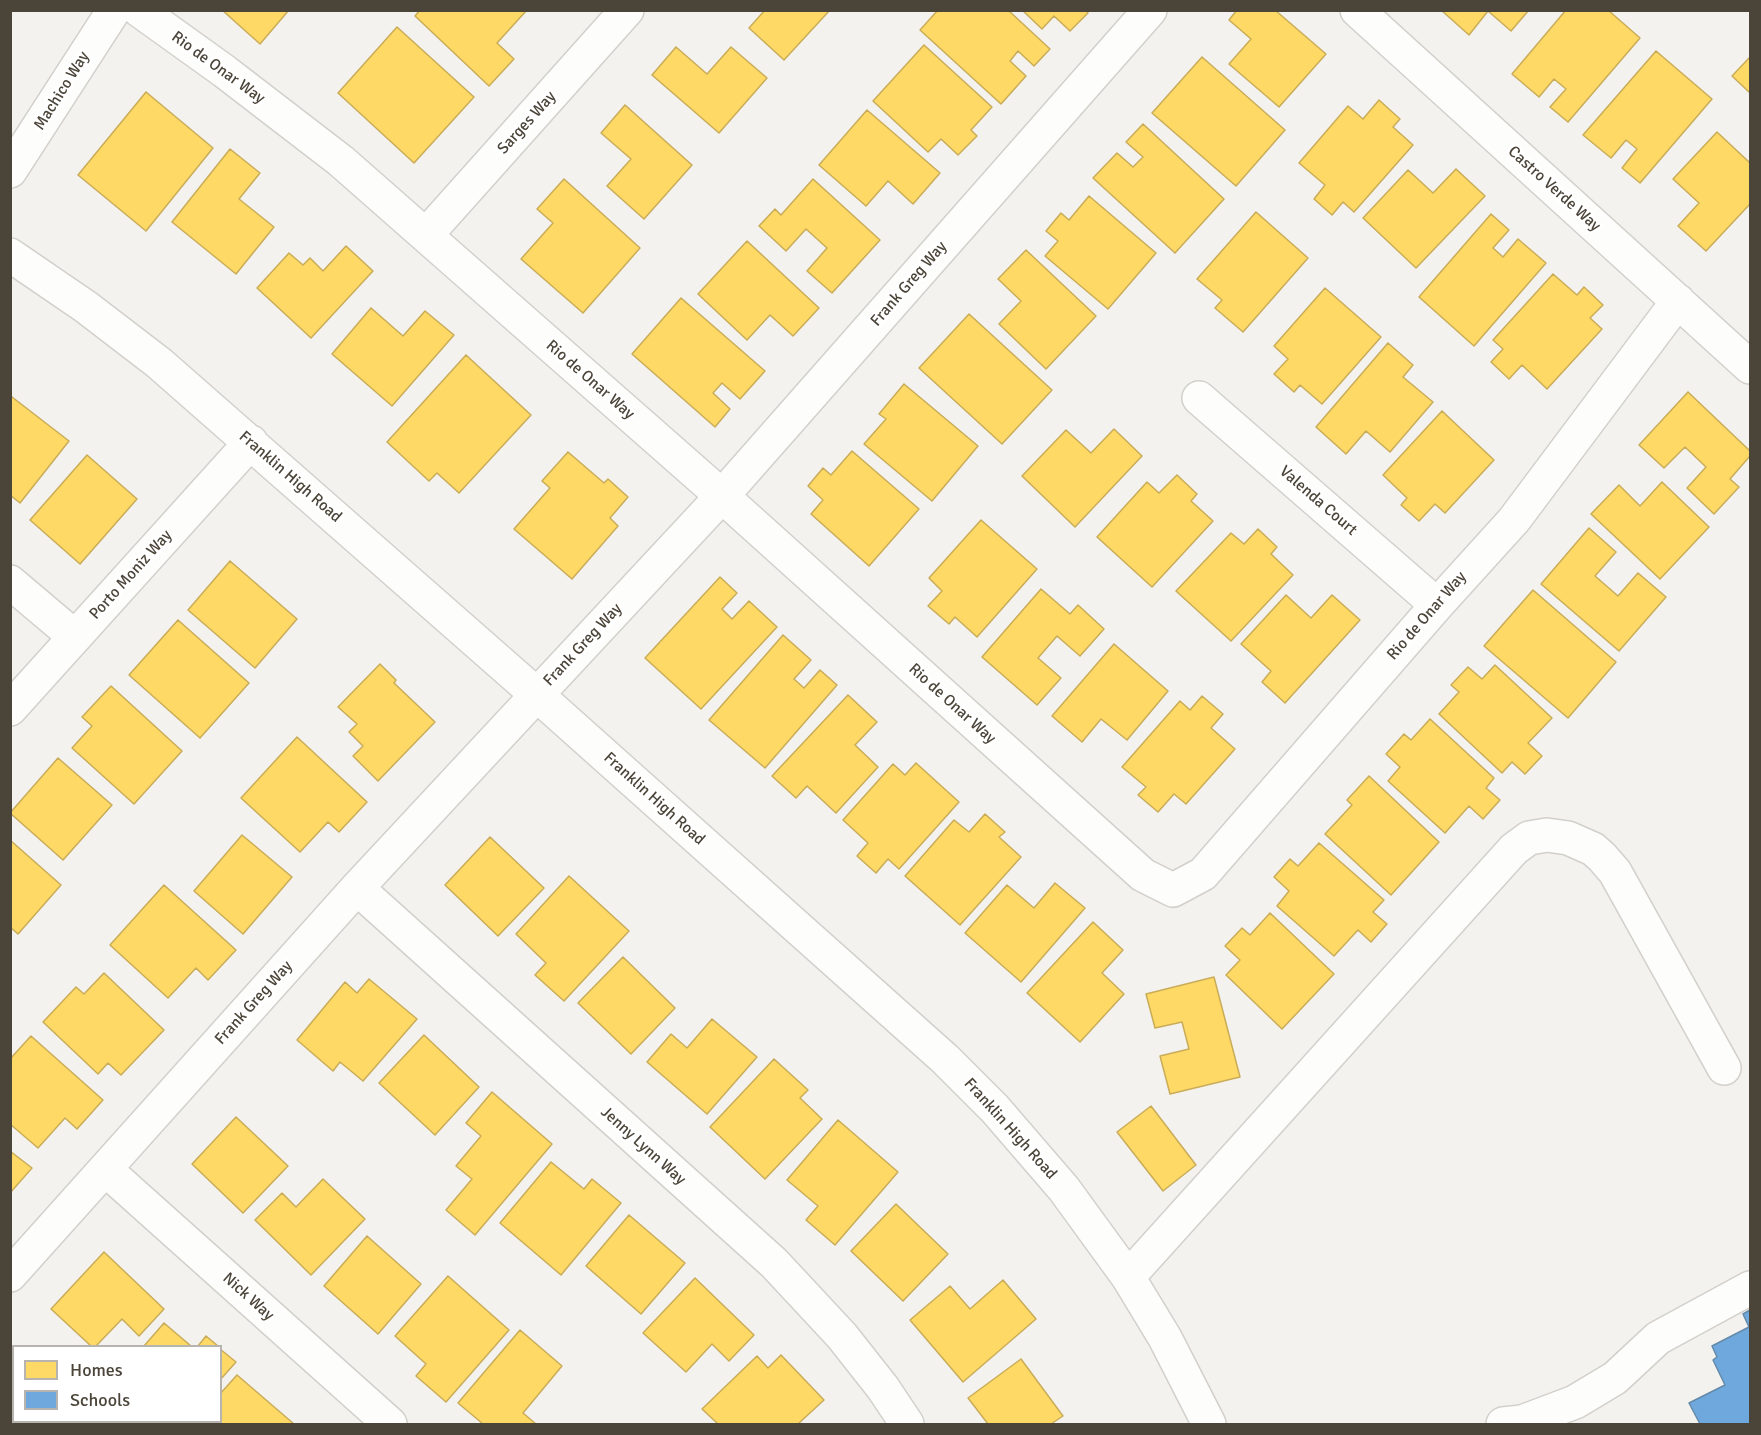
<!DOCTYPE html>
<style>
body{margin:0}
#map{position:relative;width:1761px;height:1435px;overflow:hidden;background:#f4f2ee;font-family:Signika,sans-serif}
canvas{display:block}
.frame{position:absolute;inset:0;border:12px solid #4b4439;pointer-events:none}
.legend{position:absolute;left:12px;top:1345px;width:210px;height:78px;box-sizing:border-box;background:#fff;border:2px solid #b7b4b0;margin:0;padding:8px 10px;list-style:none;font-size:18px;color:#4b4439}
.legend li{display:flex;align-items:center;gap:12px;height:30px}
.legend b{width:30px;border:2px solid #b7b4b0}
</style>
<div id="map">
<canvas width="1761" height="1435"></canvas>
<div class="frame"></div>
<ul class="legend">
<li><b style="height:16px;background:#ffd966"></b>Homes</li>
<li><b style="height:16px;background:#6fa8dc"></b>Schools</li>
</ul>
</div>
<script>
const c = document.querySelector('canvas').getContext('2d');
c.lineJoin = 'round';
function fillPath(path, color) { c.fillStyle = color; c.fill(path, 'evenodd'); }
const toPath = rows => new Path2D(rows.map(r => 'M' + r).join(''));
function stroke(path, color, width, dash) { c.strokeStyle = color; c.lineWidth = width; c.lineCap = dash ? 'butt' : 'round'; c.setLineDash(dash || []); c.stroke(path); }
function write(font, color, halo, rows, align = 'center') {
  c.font = font + ' Signika,sans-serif'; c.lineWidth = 6; c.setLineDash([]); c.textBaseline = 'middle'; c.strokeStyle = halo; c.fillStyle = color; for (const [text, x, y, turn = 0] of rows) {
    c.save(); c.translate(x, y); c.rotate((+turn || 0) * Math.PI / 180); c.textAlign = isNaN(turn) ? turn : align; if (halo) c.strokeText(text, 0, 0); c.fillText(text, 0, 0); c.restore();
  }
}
const homes = toPath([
 [222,10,289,10,260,44,222,10],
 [420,10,527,10,497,43,514,59,489,86,415,16,420,10],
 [765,10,830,10,784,60,749,28,765,10],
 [938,10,1008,10,1050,49,1034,66,1018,51,1010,61,1026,76,1001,104,920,30,938,10],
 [1022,10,1085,10,1088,13,1070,31,1054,16,1042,29,1022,10],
 [1237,10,1275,10,1326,54,1279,107,1229,64,1251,39,1229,20,1237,10],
 [1441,10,1529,10,1511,31,1488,11,1469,35,1441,10],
 [1566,10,1608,10,1640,38,1568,122,1550,107,1566,89,1554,79,1539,97,1512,74,1566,10],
 [397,27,474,97,414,163,338,93,397,27],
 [924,45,992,107,971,130,977,136,958,155,941,139,928,152,873,101,924,45],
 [676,47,707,74,731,47,767,78,719,133,652,75,676,47],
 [1656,51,1712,99,1640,183,1622,168,1637,149,1626,140,1611,158,1583,135,1656,51],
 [1202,57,1285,130,1236,186,1152,113,1202,57],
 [1750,57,1750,93,1732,76,1750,57],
 [146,92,213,148,146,231,78,175,146,92],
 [1379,100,1400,119,1393,127,1413,145,1354,212,1343,202,1332,215,1314,199,1325,185,1299,163,1348,106,1363,119,1379,100],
 [625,105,692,165,644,219,607,186,631,159,601,133,625,105],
 [867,110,940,173,913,204,888,181,866,206,819,165,867,110],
 [1143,124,1224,199,1175,253,1093,178,1117,153,1133,167,1143,157,1126,142,1143,124],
 [1717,132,1750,163,1750,204,1706,251,1678,226,1699,203,1673,179,1717,132],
 [230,149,260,173,239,199,274,227,236,274,172,222,230,149],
 [1456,169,1485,196,1416,268,1363,218,1408,170,1433,193,1456,169],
 [564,179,640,248,583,313,521,259,553,223,537,209,564,179],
 [813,179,880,240,832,293,807,271,827,248,806,229,786,251,759,226,775,209,781,215,813,179],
 [1089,196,1156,253,1108,309,1045,256,1058,241,1046,231,1061,213,1069,220,1089,196],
 [1256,212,1308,258,1243,332,1215,308,1222,300,1197,279,1256,212],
 [1491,214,1509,230,1493,248,1503,257,1518,239,1546,263,1474,346,1419,297,1491,214],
 [747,241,819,308,793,336,770,315,747,340,698,294,747,241],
 [346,246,373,271,311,338,257,288,289,253,303,265,310,258,323,271,346,246],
 [1026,250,1096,316,1046,369,999,324,1021,301,998,279,1026,250],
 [1553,274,1577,295,1584,287,1603,305,1590,318,1602,329,1547,389,1522,365,1509,379,1491,362,1503,349,1493,340,1553,274],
 [1325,288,1381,337,1322,404,1300,385,1294,392,1274,374,1288,359,1274,346,1325,288],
 [681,298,765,371,740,399,722,383,713,393,730,409,715,427,632,354,681,298],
 [371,308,403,336,425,311,454,335,392,406,332,354,371,308],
 [969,314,1052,390,1002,444,919,368,969,314],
 [1388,343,1413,365,1403,377,1433,402,1390,452,1366,431,1346,454,1316,427,1388,343],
 [466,355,531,415,459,493,437,473,429,481,387,442,466,355],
 [904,384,978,446,932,501,864,444,886,419,879,414,904,384],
 [1688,392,1750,451,1750,456,1730,479,1739,487,1714,514,1687,488,1706,467,1685,447,1664,468,1639,445,1688,392],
 [12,397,69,441,20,503,10,495,10,399,12,397],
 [1442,411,1494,460,1445,513,1435,504,1419,521,1401,505,1407,498,1383,475,1442,411],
 [1114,429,1142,456,1075,527,1022,476,1066,430,1091,453,1114,429],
 [852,451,919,509,869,566,811,514,823,500,808,486,823,468,831,475,852,451],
 [568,452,604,483,608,479,628,497,610,518,618,526,572,579,514,529,550,488,542,481,568,452],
 [87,455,137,499,80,564,30,520,87,455],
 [1177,475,1197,494,1191,501,1213,521,1152,587,1097,537,1147,482,1159,493,1177,475],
 [1662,482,1709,527,1660,579,1591,514,1619,485,1640,506,1662,482],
 [981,520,1037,569,977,637,955,617,949,624,928,606,942,591,929,578,981,520],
 [1589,528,1616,552,1595,576,1618,596,1638,573,1666,597,1619,651,1541,584,1589,528],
 [1258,529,1277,547,1271,554,1293,575,1231,641,1176,591,1231,533,1244,544,1258,529],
 [230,561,297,619,255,668,188,610,230,561],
 [720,577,737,593,722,609,732,619,749,601,777,627,701,709,645,658,720,577],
 [1041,589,1070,614,1078,605,1104,629,1080,656,1057,636,1038,658,1061,678,1037,705,982,657,1041,589],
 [1533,590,1616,662,1568,718,1484,646,1533,590],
 [1286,595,1311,618,1332,595,1360,620,1285,703,1262,682,1271,671,1241,644,1286,595],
 [178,620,249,683,200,738,129,675,178,620],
 [783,635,811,660,794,679,804,688,820,670,837,685,765,768,709,720,783,635],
 [1114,644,1168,691,1127,740,1101,719,1082,742,1052,716,1114,644],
 [380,664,396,680,394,683,435,722,378,781,353,756,363,746,349,732,357,724,338,707,380,664],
 [1495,665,1552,718,1528,743,1542,756,1525,774,1512,762,1502,773,1439,714,1459,692,1451,685,1468,667,1482,679,1495,665],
 [111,686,182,751,134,804,72,748,92,726,82,717,111,686],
 [848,695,877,722,855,745,878,767,836,813,807,786,796,798,772,776,848,695],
 [1202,696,1223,714,1211,728,1235,749,1186,804,1174,794,1158,812,1138,795,1146,787,1122,767,1180,701,1190,710,1202,696],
 [1430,719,1494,778,1486,788,1500,800,1483,819,1469,806,1445,833,1388,781,1400,767,1386,754,1404,734,1411,740,1430,719],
 [297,737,367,802,339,832,328,822,300,852,241,798,297,737],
 [58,758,112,805,63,860,10,813,58,758],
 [916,763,959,802,899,869,888,859,876,873,857,856,868,843,843,820,893,764,905,775,916,763],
 [1369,776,1439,842,1391,895,1325,834,1352,805,1347,800,1369,776],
 [985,814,1005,832,999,837,1021,857,960,925,905,876,954,820,969,832,985,814],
 [242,835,292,877,243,934,194,891,242,835],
 [490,837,544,888,498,936,445,885,490,837],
 [10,840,61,885,18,934,10,927,10,840],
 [1319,843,1384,900,1373,912,1387,924,1371,942,1358,930,1334,956,1277,906,1289,891,1274,877,1290,859,1298,866,1319,843],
 [569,876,629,931,564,1001,535,975,546,963,516,934,569,876],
 [1055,883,1085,908,1021,982,965,933,1007,885,1034,908,1055,883],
 [164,885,236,950,208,980,196,968,168,998,110,945,164,885],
 [1270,913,1334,974,1282,1029,1226,975,1240,960,1225,946,1242,928,1250,935,1270,913],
 [1093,922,1123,950,1102,973,1124,994,1080,1042,1027,993,1093,922],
 [623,957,675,1008,631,1054,578,1003,623,957],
 [104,973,164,1030,121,1075,108,1063,98,1074,43,1022,76,987,84,994,104,973],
 [1214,977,1240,1077,1170,1094,1160,1056,1189,1049,1182,1022,1155,1028,1146,994,1214,977],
 [369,979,417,1019,363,1081,340,1062,333,1071,297,1040,345,982,357,993,369,979],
 [712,1019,757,1057,707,1114,647,1062,671,1034,687,1048,712,1019],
 [424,1035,479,1087,435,1135,379,1083,424,1035],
 [31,1036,103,1100,77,1129,65,1118,38,1148,10,1124,10,1059,31,1036],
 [774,1059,808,1090,800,1098,822,1119,765,1179,710,1127,774,1059],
 [492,1092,552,1144,475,1235,446,1210,472,1179,456,1166,481,1136,466,1123,492,1092],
 [1151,1106,1196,1165,1163,1191,1117,1132,1151,1106],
 [236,1117,288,1166,243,1213,192,1164,236,1117],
 [838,1120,898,1172,835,1245,806,1220,818,1206,787,1180,838,1120],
 [10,1151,32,1168,10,1193,10,1151],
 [551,1162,584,1189,592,1179,621,1203,561,1275,500,1223,551,1162],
 [323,1179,365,1219,311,1275,255,1220,282,1193,296,1207,323,1179],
 [896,1204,948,1254,903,1301,851,1251,896,1204],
 [629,1215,685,1263,641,1314,586,1266,629,1215],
 [367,1236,421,1284,378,1334,324,1286,367,1236],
 [104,1252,164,1309,139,1336,122,1319,96,1346,91,1346,51,1309,104,1252],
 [448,1276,509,1330,446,1402,416,1376,426,1364,395,1336,448,1276],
 [695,1278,754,1335,729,1361,712,1344,686,1372,643,1333,695,1278],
 [1003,1280,1036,1319,963,1382,910,1320,950,1286,970,1309,1003,1280],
 [164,1323,191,1346,144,1346,164,1323],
 [520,1330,562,1366,523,1413,536,1424,483,1424,458,1403,520,1330],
 [206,1336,218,1346,198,1346,206,1336],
 [220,1349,236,1362,220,1380,220,1349],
 [781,1355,824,1400,798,1424,718,1424,702,1409,757,1356,768,1368,781,1355],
 [1021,1359,1063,1416,1051,1424,988,1424,968,1398,1021,1359],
 [10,1371,14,1373,14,1422,28,1422,25,1424,10,1424,10,1371],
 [237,1375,294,1424,194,1424,197,1422,220,1422,220,1394,237,1375]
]);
fillPath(homes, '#ffd966');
stroke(homes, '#c9ac58', 1.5);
const schools = toPath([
 [1750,1310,1750,1424,1700,1424,1689,1403,1725,1385,1713,1360,1717,1357,1712,1346,1749,1327,1743,1314,1750,1310]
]);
fillPath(schools, '#6fa8dc');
stroke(schools, '#648aab', 1.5);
const minor = toPath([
 [139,10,224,71,341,161,722,496,1143,875,1173,890,1203,874,1437,605,1514,520,1678,301],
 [1357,10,1750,367],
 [10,171,114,10],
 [426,235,627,10],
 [10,255,86,307,159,363,536,694,945,1059,995,1109,1064,1189,1128,1277,1165,1338,1209,1424],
 [1199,398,1437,605],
 [10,582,75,637],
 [10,709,251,442],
 [357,888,774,1263,842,1336,883,1388,907,1424],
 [105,1169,390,1424],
 [10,1275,357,888,722,496,1150,10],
 [1128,1277,1514,849,1529,838,1547,835,1568,838,1593,849,1602,857,1615,872,1724,1068],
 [1503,1424,1522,1422,1575,1402,1615,1378,1658,1338,1750,1288]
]);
stroke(minor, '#d2d0cb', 36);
stroke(minor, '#fdfdfc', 33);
write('16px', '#4b4439', '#fff', [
 ["Rio de Onar Way",218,68,36],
 ["Machico Way",62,91,-58],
 ["Sarges Way",527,123,-48],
 ["Castro Verde Way",1554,189,42],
 ["Frank Greg Way",909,284,-49],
 ["Rio de Onar Way",590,380,41],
 ["Franklin High Road",290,477,41],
 ["Valenda Court",1318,501,41],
 ["Porto Moniz Way",131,575,-48],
 ["Rio de Onar Way",1427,616,-49],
 ["Frank Greg Way",583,645,-47],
 ["Rio de Onar Way",952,704,42],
 ["Franklin High Road",654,799,42],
 ["Frank Greg Way",254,1003,-48],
 ["Franklin High Road",1010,1129,48],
 ["Jenny Lynn Way",643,1146,42],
 ["Nick Way",248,1297,42]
]);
</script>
